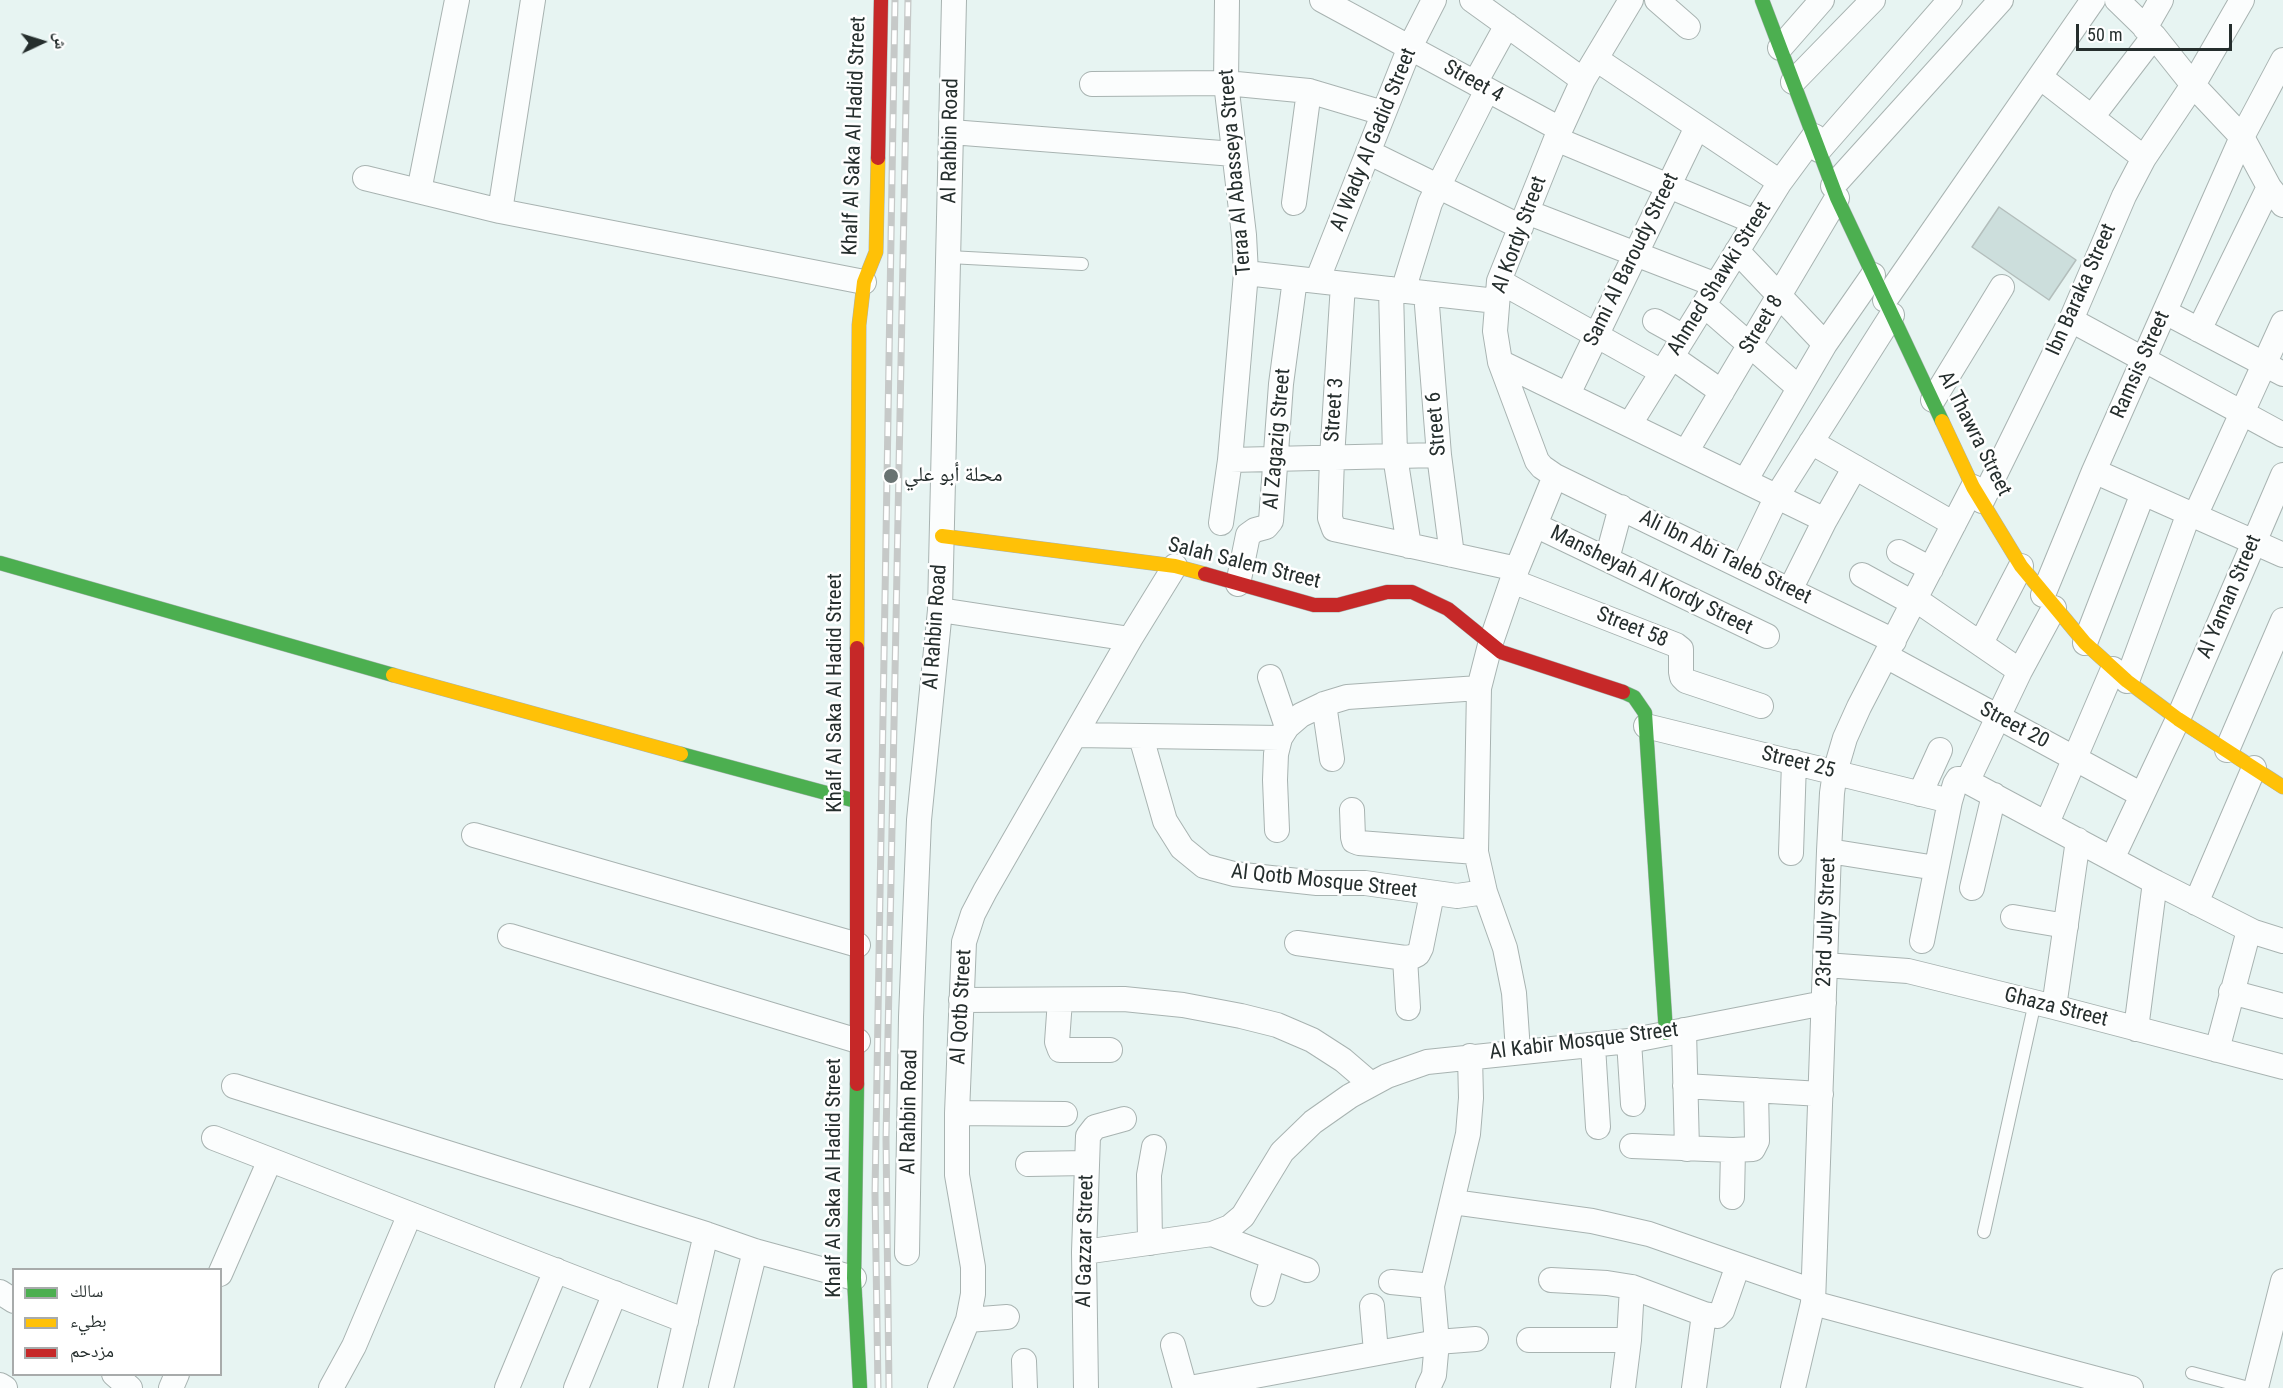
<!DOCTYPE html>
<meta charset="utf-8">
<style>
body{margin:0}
#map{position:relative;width:2283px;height:1388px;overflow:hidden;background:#e7f4f2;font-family:"Roboto Condensed","Noto Naskh Arabic",sans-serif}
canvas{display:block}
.legend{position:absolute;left:12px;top:1268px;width:210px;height:108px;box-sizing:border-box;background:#fff;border:2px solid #a8abab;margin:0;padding:8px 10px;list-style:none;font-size:18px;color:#252e2d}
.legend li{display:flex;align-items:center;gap:12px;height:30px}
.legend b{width:30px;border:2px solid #a8abab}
.north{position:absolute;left:12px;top:12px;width:60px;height:60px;-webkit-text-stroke:4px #fff;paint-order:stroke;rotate:86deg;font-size:16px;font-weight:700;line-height:24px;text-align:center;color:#252e2d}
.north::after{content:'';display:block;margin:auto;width:21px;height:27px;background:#252e2d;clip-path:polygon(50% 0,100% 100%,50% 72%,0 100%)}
.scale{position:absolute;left:2076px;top:24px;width:156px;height:27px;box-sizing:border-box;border:3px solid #252e2d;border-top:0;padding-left:8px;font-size:18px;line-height:21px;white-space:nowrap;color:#252e2d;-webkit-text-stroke:4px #fff;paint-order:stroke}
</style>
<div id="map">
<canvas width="2283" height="1388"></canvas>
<ul class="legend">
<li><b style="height:8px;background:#4caf50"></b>سالك</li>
<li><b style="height:8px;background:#ffc107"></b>بطيء</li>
<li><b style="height:8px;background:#c62828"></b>مزدحم</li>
</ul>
<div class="north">ش</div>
<div class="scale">50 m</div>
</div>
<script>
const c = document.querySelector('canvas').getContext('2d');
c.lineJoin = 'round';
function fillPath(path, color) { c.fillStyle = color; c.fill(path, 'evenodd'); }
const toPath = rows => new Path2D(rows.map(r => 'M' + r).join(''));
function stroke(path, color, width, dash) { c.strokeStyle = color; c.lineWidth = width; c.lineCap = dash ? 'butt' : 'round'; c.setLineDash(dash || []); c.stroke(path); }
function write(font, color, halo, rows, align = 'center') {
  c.font = font + ' "Roboto Condensed","Noto Naskh Arabic",sans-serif'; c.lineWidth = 5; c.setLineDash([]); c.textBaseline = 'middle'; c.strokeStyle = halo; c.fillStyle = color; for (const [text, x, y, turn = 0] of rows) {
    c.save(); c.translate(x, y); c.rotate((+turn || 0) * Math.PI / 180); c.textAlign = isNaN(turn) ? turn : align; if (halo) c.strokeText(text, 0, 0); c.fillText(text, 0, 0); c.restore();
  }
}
const building = toPath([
 [1999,207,2076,260,2049,300,1972,247,1999,207]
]);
fillPath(building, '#ccdedc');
stroke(building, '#b3bebc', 1.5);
const lane = toPath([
 [949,257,1082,264],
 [1984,1232,2035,1002],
 [2192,1373,2245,1387]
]);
const street = toPath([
 [1322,0,1560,129],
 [1472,0,1583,80],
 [1631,0,1583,80,1556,139,1499,281,1495,331,1500,362,1537,461,1542,467,1555,476,1894,641],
 [1657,0,1688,27],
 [2117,0,2154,36,2193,85,2242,137,2269,187,2283,205],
 [2145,28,2161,0],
 [1780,48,1822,0],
 [1596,59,1780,182],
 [2040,77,2144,158],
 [1793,82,1873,0],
 [1475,83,1507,25],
 [1092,84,1226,83,1309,91,1383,113],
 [2092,117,2154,36],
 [951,132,1234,154],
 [1556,139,1755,222],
 [1819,150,1950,0],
 [1368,152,1521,227],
 [365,178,500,211,864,282],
 [1833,186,2001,0],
 [419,191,457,0],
 [1294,203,1309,91],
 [500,211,533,0],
 [1527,212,1716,285],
 [1737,251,1825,344],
 [1246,273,1496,301],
 [1317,281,1410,47,1434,0],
 [1499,281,1662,372],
 [1343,284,1332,458,1330,518,1334,529,1517,569],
 [1391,289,1395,456,1409,546],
 [1403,291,1430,203,1487,90],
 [1426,293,1439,455,1452,555],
 [1885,300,2093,0],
 [1704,305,1799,388],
 [2165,312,2283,374],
 [2071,320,2283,435],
 [1655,321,1684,337],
 [2199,330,2269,187],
 [1672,357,1722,392],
 [1500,362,1825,520],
 [1568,394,1697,127],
 [1933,400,2002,287],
 [1630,424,1780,182,1814,136],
 [1811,442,1954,524],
 [1686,452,1837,198],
 [1230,460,1439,455],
 [2094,471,2283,555],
 [1745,481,1825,344,1873,275],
 [1982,501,2071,320,2124,196,2144,158,2193,85,2242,0],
 [2195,516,2283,323],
 [1221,523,1230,460,1246,273,1244,235,1226,83,1227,0],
 [1535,525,1767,636],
 [1899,552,1931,569],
 [1607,559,1621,507],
 [1743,567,1777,496,1892,315],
 [1862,575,1913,603],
 [1512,581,1676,645,1681,649,1681,672,1682,677,1686,681,1761,706],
 [1238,584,1248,535,1255,530,1266,527,1271,521,1281,384,1295,279],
 [1790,590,1825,520,1855,467],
 [2043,595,2094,471,2242,137,2283,60],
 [1915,599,2020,671],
 [940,610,1130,639],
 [1981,643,2021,566],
 [2085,643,2143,493],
 [1886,656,2142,795],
 [1270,677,1287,727],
 [2127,681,2189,513],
 [1324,704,1332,759],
 [1646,726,1950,801],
 [1075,735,1280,738],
 [1141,737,1165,821,1182,848,1204,866,1234,874,1317,883,1365,883,1457,896,1485,892],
 [2227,750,2283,620],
 [1968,780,2020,671,2054,608],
 [1920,794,1940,750],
 [1352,810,1353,837,1354,841,1359,843,1476,852],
 [2047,823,2113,669],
 [1277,830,1275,780,1276,754,1280,738,1287,727,1301,715,1324,704,1347,697,1479,688],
 [474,835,858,945],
 [1829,851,1936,868],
 [1791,853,1794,762],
 [2112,859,2178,719,2283,475],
 [1972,888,1994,795],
 [2196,903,2254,768],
 [2013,917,2066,926],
 [510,936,858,1041],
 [1922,941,1950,801,1955,784,1958,779,1963,779,2155,882,2254,932,2283,941],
 [1297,943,1405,958,1412,957,1418,954,1421,948,1432,894],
 [1405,958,1408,1008],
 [1825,965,1908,971,2054,1007,2283,1067],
 [2231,992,2283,1006],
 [961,1000,1124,999,1183,1005,1241,1016,1277,1025,1312,1040,1343,1060,1371,1084],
 [1060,1000,1057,1042,1060,1050,1110,1050],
 [2054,1007,2078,840],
 [2136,1029,2155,882],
 [1684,1030,1687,1149],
 [1629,1041,1633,1104],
 [1593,1046,1598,1127],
 [2217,1050,2249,930],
 [1518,1051,1514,993,1505,948,1485,892,1476,852,1479,688,1490,645,1512,581,1555,476],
 [234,1086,706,1234,755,1251,854,1278],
 [1685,1086,1821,1094],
 [957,1113,1065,1114],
 [214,1138,686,1321],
 [1632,1146,1733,1150,1753,1149,1757,1141,1756,1090],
 [1028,1164,1087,1163],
 [1732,1197,1733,1150],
 [1453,1202,1592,1221,1649,1234,1813,1291],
 [1212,1234,1307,1270],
 [1150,1243,1149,1175,1154,1147],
 [1084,1252,1212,1234,1230,1227,1243,1216,1282,1152,1313,1122,1350,1096,1387,1076,1427,1062,1629,1041,1824,1003],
 [907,1253,911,1017,919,820,940,610,954,0],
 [220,1274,270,1160],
 [1551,1280,1607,1283,1632,1287,1704,1314,1717,1316,1722,1311,1738,1265],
 [1391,1282,1432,1286],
 [0,1292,14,1301],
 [1263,1294,1273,1257],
 [1813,1303,2131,1388],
 [1372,1306,1376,1352],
 [968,1320,1007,1317],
 [1529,1340,1629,1340],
 [1173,1345,1185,1388],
 [1024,1361,1025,1388],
 [114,1374,130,1388],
 [0,1385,5,1388],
 [171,1388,177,1374],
 [331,1388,354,1346,410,1214],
 [507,1388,556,1270],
 [576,1388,615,1293],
 [670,1388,706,1234],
 [721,1388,755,1251],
 [940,1388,968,1320,973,1294,973,1267,957,1175,957,1113,964,942,973,914,985,891,1130,639,1175,566],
 [1086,1388,1084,1252,1088,1136,1095,1127,1124,1119],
 [1190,1388,1437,1342,1476,1339],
 [1428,1388,1434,1375,1437,1342,1432,1286,1468,1134,1471,1098,1470,1056],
 [1623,1388,1629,1340,1632,1287],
 [1694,1388,1704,1314],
 [1793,1388,1813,1303,1829,851,1832,793,1835,772,1845,738,1859,707,1973,487],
 [2256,1388,2283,1281]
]);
const fast = toPath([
 [1762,0,1837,198,1942,421],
 [0,563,393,675],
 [1623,692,1634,697,1645,713,1666,1033],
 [681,754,856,801],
 [857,1084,854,1278,860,1388]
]);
const slow = toPath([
 [1942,421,1973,487,2021,566,2085,643,2127,681,2178,719,2283,787],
 [942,536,1175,566,1205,574],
 [857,648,859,325,864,282,876,252,878,158],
 [393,675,681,754]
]);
const jam = toPath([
 [878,158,881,0],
 [1205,574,1314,605,1338,605,1387,592,1412,592,1448,609,1501,652,1623,692],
 [857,648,857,1084]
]);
stroke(lane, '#a8b3b1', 14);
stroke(street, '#a8b3b1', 26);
stroke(fast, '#a8b3b1', 15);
stroke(slow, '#a8b3b1', 15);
stroke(jam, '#a8b3b1', 15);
stroke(lane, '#fbfdfd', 12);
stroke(street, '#fbfdfd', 24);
stroke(fast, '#4caf50', 14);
stroke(slow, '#ffc107', 14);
stroke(jam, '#c62828', 14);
const rail = toPath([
 [878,1388,875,1193,895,0],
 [889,1388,886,1138,908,0]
]);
stroke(rail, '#c6c9c8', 7);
stroke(rail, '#fff', 4.5, [14]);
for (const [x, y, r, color] of [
 [891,476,8,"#697372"]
]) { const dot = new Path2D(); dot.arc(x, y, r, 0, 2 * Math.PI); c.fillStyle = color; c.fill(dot); stroke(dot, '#fff', 2); }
write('21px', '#252e2d', '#fff', [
 ["Street 4",1473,82,29],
 ["Khalf Al Saka Al Hadid Street",855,136,-88],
 ["Al Wady Al Gadid Street",1374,140,-68],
 ["Al Rahbin Road",951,141,-89],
 ["Teraa Al Abasseya Street",1236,172,-95],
 ["Al Kordy Street",1520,235,-70],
 ["Sami Al Baroudy Street",1632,260,-64],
 ["Ahmed Shawki Street",1720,279,-58],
 ["Ibn Baraka Street",2082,290,-66],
 ["Street 8",1762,325,-59],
 ["Ramsis Street",2141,365,-66],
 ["Street 3",1335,410,-86],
 ["Street 6",1437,424,-95],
 ["Al Thawra Street",1974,434,63],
 ["Al Zagazig Street",1278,439,-85],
 ["Ali Ibn Abi Taleb Street",1725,558,26],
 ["Salah Salem Street",1244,564,14],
 ["Mansheyah Al Kordy Street",1651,581,26],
 ["Al Yaman Street",2230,597,-67],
 ["Al Rahbin Road",936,627,-86],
 ["Street 58",1632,628,22],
 ["Khalf Al Saka Al Hadid Street",836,693,-90],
 ["Street 20",2014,726,28],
 ["Street 25",1798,763,14],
 ["Al Qotb Mosque Street",1324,882,6],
 ["23rd July Street",1827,922,-88],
 ["Al Qotb Street",962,1007,-87],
 ["Ghaza Street",2056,1008,14],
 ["Al Kabir Mosque Street",1584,1042,-7],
 ["Al Rahbin Road",910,1112,-89],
 ["Khalf Al Saka Al Hadid Street",835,1178,-90],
 ["Al Gazzar Street",1086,1241,-89]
]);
write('21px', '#252e2d', '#fff', [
 ["محلة أبو علي",904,476]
], 'left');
</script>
